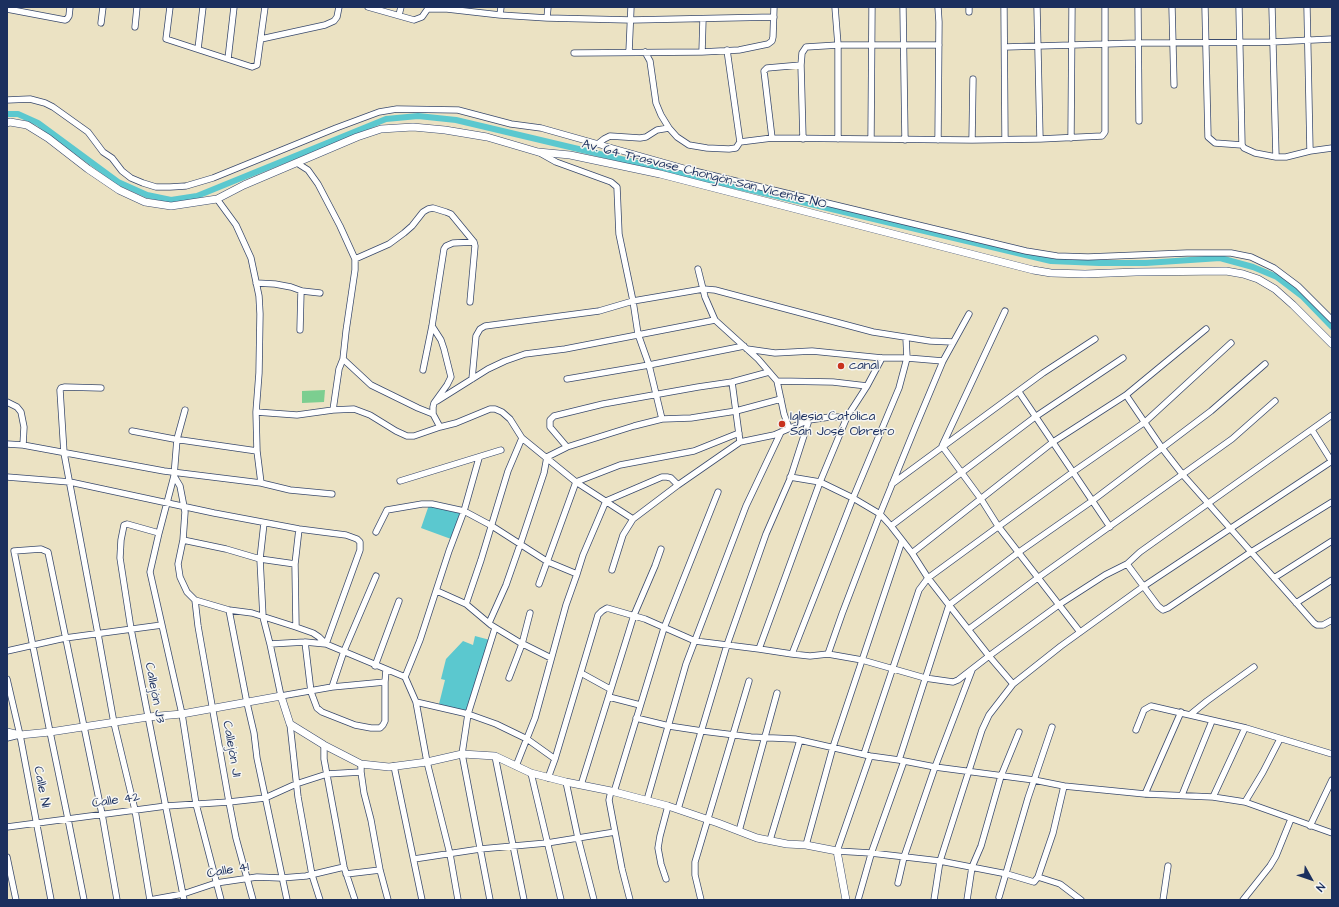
<!DOCTYPE html>
<meta charset="utf-8">
<style>
body{margin:0}
#map{position:relative;width:1339px;height:907px;overflow:hidden;background:#ebe2c3;font-family:"Architects Daughter",sans-serif}
canvas{display:block}
.frame{position:absolute;inset:0;border:8px solid #1b2f5e;pointer-events:none}
.north{position:absolute;left:1291px;top:859px;width:40px;height:40px;-webkit-text-stroke:3px #f6f6f2;paint-order:stroke;rotate:130deg;font-size:11px;font-weight:700;line-height:16px;text-align:center;color:#1b2f5e}
.north::after{content:'';display:block;margin:auto;width:14px;height:18px;background:#1b2f5e;clip-path:polygon(50% 0,100% 100%,50% 72%,0 100%)}
</style>
<div id="map">
<canvas width="1339" height="907"></canvas>
<div class="frame"></div>
<div class="north">N</div>
</div>
<script>
const c = document.querySelector('canvas').getContext('2d');
c.lineJoin = 'round';
function fillPath(path, color) { c.fillStyle = color; c.fill(path, 'evenodd'); }
const toPath = rows => new Path2D(rows.map(r => 'M' + r).join(''));
function stroke(path, color, width, dash) { c.strokeStyle = color; c.lineWidth = width; c.lineCap = dash ? 'butt' : 'round'; c.setLineDash(dash || []); c.stroke(path); }
function write(font, color, halo, rows, align = 'center') {
  c.font = font + ' "Architects Daughter",sans-serif'; c.lineWidth = 3; c.setLineDash([]); c.textBaseline = 'middle'; c.strokeStyle = halo; c.fillStyle = color; for (const [text, x, y, turn = 0] of rows) {
    c.save(); c.translate(x, y); c.rotate((+turn || 0) * Math.PI / 180); c.textAlign = isNaN(turn) ? turn : align; if (halo) c.strokeText(text, 0, 0); c.fillText(text, 0, 0); c.restore();
  }
}
fillPath(toPath([
 [325,390,324,402,302,403,302,391]
]), '#7cce90');
fillPath(toPath([
 [430,502,460,512,458,521,451,539,421,528],
 [475,636,490,640,467,712,439,704,445,680,441,679,446,659,463,641,473,645]
]), '#5bc8cf');
stroke(toPath([
 [7,114,18,114,38,123,118,182,147,195,171,200,197,196,386,119,418,116,456,120,1051,261,1099,263,1146,263,1220,258,1253,267,1277,277,1302,296,1332,327]
]), '#5bc8cf', 6);
const minor = toPath([
 [170,7,166,39,252,67,257,65,265,7],
 [368,7,414,20,422,17,429,7],
 [835,7,838,45,838,139],
 [903,7,905,140],
 [938,7,939,22,938,140],
 [1004,7,1005,139],
 [1037,7,1040,139],
 [1138,7,1139,121],
 [1172,7,1174,85],
 [1205,7,1208,137,1215,143,1242,145],
 [1239,7,1242,145,1244,148,1255,153,1276,157],
 [1272,7,1276,157,1286,157,1310,151,1332,148],
 [1307,7,1310,151],
 [7,9,65,20,67,19,69,16,70,7],
 [428,9,447,9,500,15,547,18,631,20,774,17],
 [969,12,969,7],
 [399,15,401,7],
 [500,15,501,7],
 [547,18,548,7],
 [101,23,103,7],
 [135,27,137,7],
 [261,39,325,25,334,21,337,17,339,7],
 [1005,47,1138,43,1272,42,1332,39],
 [198,49,203,7],
 [629,52,631,7],
 [645,52,650,61,656,103,661,115,669,128],
 [702,52,703,19],
 [574,53,702,52,739,50,768,44,772,41,773,37,774,7],
 [228,59,234,7],
 [7,100,30,99,45,103,53,107,88,132,103,152,112,158,122,171,131,178,143,183,156,187,170,187,186,186,213,178,336,128,379,112,397,109,458,110,511,124,541,128,690,170,1026,251,1057,256,1088,257,1187,253,1231,253,1251,257,1274,268,1298,286,1332,320],
 [772,138,764,71,767,68,801,65],
 [1071,138,1072,7],
 [803,139,801,65,802,53,806,47,838,45,939,45],
 [871,139,872,7],
 [972,140,973,79],
 [740,142,772,138,972,140,1040,139,1102,136,1105,132,1105,7],
 [599,143,604,139,610,136,640,138,646,137,657,130,669,128,677,137,689,145,707,148,729,149,736,148,740,142,727,50],
 [540,153,556,162,611,182,617,187,619,234,633,301,638,334,649,365,662,419],
 [297,163,308,170,318,184,340,226,355,259,355,270,346,331,343,359,371,385,418,408,433,414],
 [217,199,236,225,251,258,259,296,260,314,259,373,256,412,257,451,261,483],
 [355,259,389,244,404,233,412,226,423,212,428,209,433,208,446,212,451,214,474,242,475,246,470,302],
 [698,269,705,297,715,320,758,359,777,381,784,414,789,428],
 [256,283,275,284,291,287,302,291,320,293],
 [1005,311,942,446,981,499,998,526,1080,632],
 [432,326,441,340,444,349,451,377,447,385,434,403,433,407,433,414,440,427,456,423,490,409,495,409,502,412,510,419,522,438,576,482,620,465,694,451,739,433],
 [300,330,301,291],
 [747,349,775,353,812,351,882,358,907,358,943,361],
 [423,370,432,326,444,249,446,246,453,243,474,242],
 [472,379,476,336,480,329,485,326,599,311,633,301,703,289,715,290,873,332,930,341,953,342],
 [567,379,649,365,744,346],
 [777,381,833,382,867,386],
 [732,382,740,442],
 [101,388,65,387,61,388,60,390,64,453,98,634,114,723,135,810,150,900,183,894,216,883,257,877,281,878,306,876,344,867],
 [1019,392,1110,527],
 [1126,395,1162,448,1183,475,1314,623,1317,625,1323,625,1332,620],
 [437,401,488,369,505,361,525,354,565,349,715,320],
 [7,402,17,407,21,412,24,427,23,445],
 [185,410,177,439,174,476,159,533,150,572,182,714,196,804,221,900],
 [333,410,339,369,343,359],
 [256,412,297,415,333,410,354,409,370,415,396,431,407,436,414,436,440,427],
 [1312,430,1332,462],
 [132,431,174,439,257,451],
 [7,444,23,445,164,471,261,483,290,490,332,494],
 [567,447,550,427,550,420,554,416,603,404,698,387,732,382,769,372],
 [174,476,180,486,185,512,183,540,178,564,180,577,187,592,195,600,229,610,252,613,296,627],
 [7,477,70,482,214,513,299,529,346,535,357,539,360,542,360,550,326,644,305,642,270,644,281,696,332,687,385,682,386,670],
 [790,477,820,482,853,498,880,514,891,526,912,553,928,578,949,605,1019,552,1092,501,1211,411,1265,364],
 [400,481,501,450],
 [892,484,1043,373,1095,339],
 [264,523,260,559,263,617,270,644],
 [891,526,1035,417,1123,358],
 [299,529,295,564,296,627,313,633,319,637,326,644,405,677,420,640,449,551,464,511,479,458],
 [376,532,387,510,422,504,432,504,464,511,492,526,548,562,577,574,583,555,606,501,662,477,667,477,671,478,678,485],
 [159,533,127,524,124,525,121,540,120,558,131,629,184,900],
 [183,540,226,549,260,559,295,564],
 [912,553,1053,442,1126,395,1206,329],
 [1127,564,1140,552,1332,415],
 [612,570,623,535,633,519,678,485,740,442,774,435,809,420,830,417,847,417],
 [1274,578,1332,541],
 [539,584,576,482,633,519],
 [437,591,466,604,491,625,519,642,551,658],
 [195,600,198,626,229,802,236,838,253,900],
 [1296,603,1332,580],
 [466,604,481,560,508,471,522,438],
 [949,605,989,656,1013,684],
 [229,610,247,703,254,733,257,758,287,900],
 [489,623,506,585,520,545,544,473,547,457,567,447,634,426,662,419,691,418,736,411,781,399],
 [969,629,1039,577,1232,439,1275,401],
 [305,642,311,692,317,708,322,712,355,725,371,728,380,728,383,725,385,721,385,682],
 [759,649,820,482,847,417,867,386,882,358],
 [7,651,65,638,162,625],
 [792,654,853,498,899,388,907,358,906,338],
 [828,654,842,614,880,514,915,428,943,361,969,314],
 [375,666,399,601],
 [581,673,610,689],
 [405,677,416,702,427,762,450,854,458,900],
 [509,678,522,644,530,613],
 [7,679,20,735,51,900],
 [332,687,344,651,376,576],
 [609,697,640,705],
 [416,702,468,714,496,724,527,739,555,759],
 [1191,714,1207,701,1254,667],
 [636,718,669,726,702,731,751,737,795,739,870,756,899,760,935,767,1034,780,1064,786,1145,794,1213,797,1245,802,1332,833],
 [290,724,298,797,312,875,320,900],
 [1136,730,1144,710,1151,706,1246,728,1332,754],
 [7,738,19,735],
 [324,745,324,759,344,867,355,900],
 [864,754,919,590,928,578,1073,472,1145,422,1231,343],
 [495,756,524,900],
 [870,756,837,851,871,853,940,861,1007,874,1034,882,1038,877,1053,833,1064,786],
 [899,760,949,605],
 [394,766,422,900],
 [516,766,535,718,566,605,577,574],
 [361,772,364,793,371,820,380,870,388,900],
 [531,773,561,900],
 [548,778,555,759,598,615,602,611,607,608,645,619,695,641,759,649,792,654,810,656,828,654,862,660,925,678,953,682,958,680,989,656,1060,604,1105,575,1127,564,1158,606,1163,610,1168,608,1251,552,1332,502],
 [566,782,578,838,594,900],
 [581,785,634,615,655,566,661,549],
 [611,791,609,800,622,869,630,900],
 [614,792,664,628,718,492],
 [1145,794,1181,712],
 [1182,795,1212,721],
 [1213,797,1245,728],
 [647,800,686,664,746,506,781,432],
 [1245,802,1263,772,1280,739],
 [678,809,727,645,766,534,790,479,809,420],
 [1310,826,1332,780],
 [7,827,166,806,229,802,265,798,296,784,327,774,361,772,361,764],
 [739,831,777,693],
 [770,840,800,740],
 [806,845,833,747,902,541],
 [7,857,16,900],
 [414,859,480,849,547,843,615,832],
 [346,874,380,870],
 [1038,877,1060,884,1081,900],
 [666,879,661,864,658,848,660,836,668,806],
 [898,883,904,857,935,767,972,670],
 [999,897,1028,798,1052,727],
 [84,900,68,819,50,732,14,551,41,549,48,552,102,814,117,900],
 [490,900,462,754,468,714,495,628],
 [701,900,695,875,695,862,749,681],
 [858,900,872,851,904,761],
 [934,900,940,861,982,730,989,715,1013,684,1061,646,1144,586,1332,461],
 [967,900,972,867,981,846,1001,776,1019,732],
 [1163,900,1168,866],
 [1243,900,1270,866,1276,856,1291,819]
]);
const tertiary = toPath([
 [7,123,10,122,27,125,48,138,88,169,119,190,145,202,171,206,217,199,244,185,357,137,381,129,413,127,445,130,487,137,538,152,570,155,660,174,1033,270,1051,273,1085,274,1136,272,1226,271,1243,274,1258,279,1275,289,1293,305,1332,344],
 [7,732,20,735,50,732,148,717,182,714,281,696,290,724,324,745,361,764,389,767,427,762,462,754,495,756,531,773,566,782,611,791,668,806,718,823,757,838,787,844,806,845,837,851,846,900]
]);
stroke(minor, '#3a4a6d', 7);
stroke(tertiary, '#3a4a6d', 8);
stroke(minor, '#fff', 5.5);
stroke(tertiary, '#fff', 7);
for (const [x, y, r, color] of [
 [841,366,4,"#c8321e"],
 [782,424,4,"#c8321e"]
]) { const dot = new Path2D(); dot.arc(x, y, r, 0, 2 * Math.PI); c.fillStyle = color; c.fill(dot); stroke(dot, '#f6f6f2', 1.5); }
write('13px', '#1b2f5e', '#f6f6f2', [
 ["Av. 64 Trasvase Chongón-San Vicente NO",704,175,14],
 ["Callejón J3",154,693,79],
 ["Callejón J1",231,749,80],
 ["Calle N1",41,787,79],
 ["Calle 42",116,801,-8],
 ["Calle 41",228,871,-10]
]);
write('13px', '#1b2f5e', '#f6f6f2', [
 ["canal",849,366],
 ["Iglesia Católica",790,417],
 ["San José Obrero",790,432]
], 'left');
</script>
